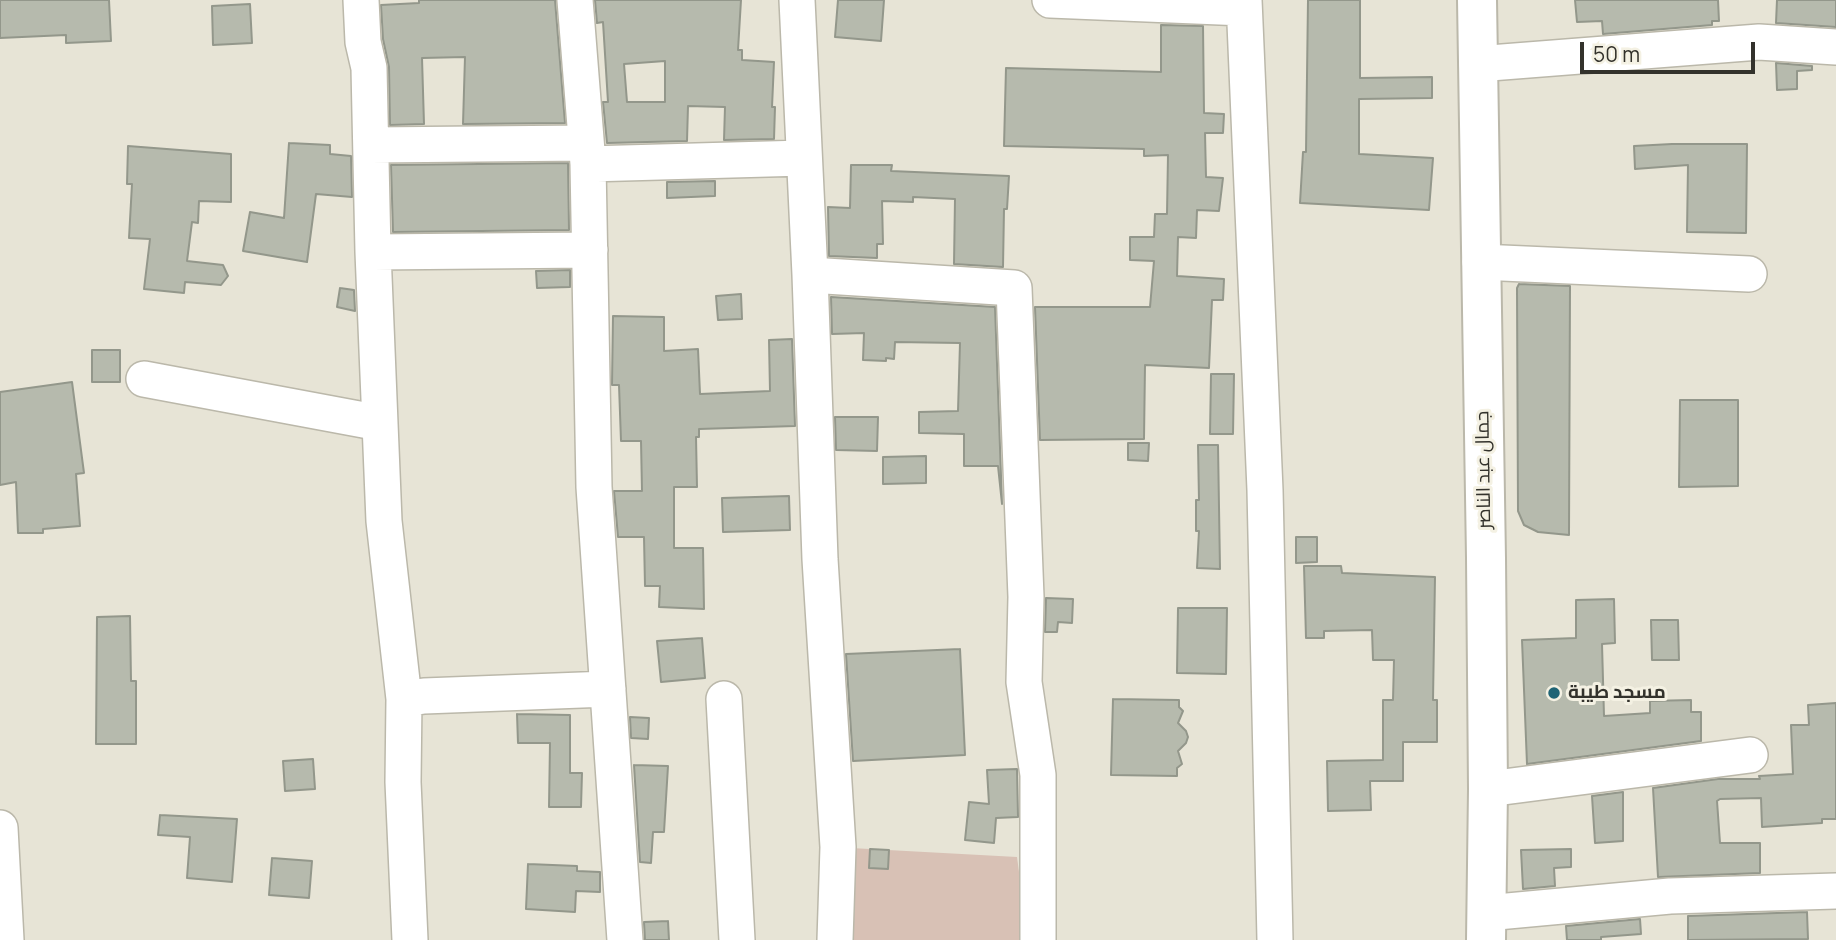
<!DOCTYPE html>
<meta charset="utf-8">
<style>
body{margin:0}
#map{position:relative;width:1836px;height:940px;overflow:hidden;background:#e7e4d6;font-family:Manrope,sans-serif}
canvas{display:block}
.scale{position:absolute;left:1580px;top:42px;width:175px;height:32px;box-sizing:border-box;border:4px solid #33322c;border-top:0;padding-left:9px;font-size:21px;line-height:24px;white-space:nowrap;color:#33322c;-webkit-text-stroke:5px #f4f1e3;paint-order:stroke}
</style>
<div id="map">
<canvas width="1836" height="940"></canvas>
<div class="scale">50 m</div>
</div>
<script>
const c = document.querySelector('canvas').getContext('2d');
c.lineJoin = 'round';
function fillPath(path, color) { c.fillStyle = color; c.fill(path, 'evenodd'); }
const toPath = rows => new Path2D(rows.map(r => 'M' + r).join(''));
function stroke(path, color, width, dash) { c.strokeStyle = color; c.lineWidth = width; c.lineCap = dash ? 'butt' : 'round'; c.setLineDash(dash || []); c.stroke(path); }
function write(font, color, halo, rows, align = 'center') {
  c.font = font + ' Manrope,Cairo,sans-serif'; c.lineWidth = 6; c.setLineDash([]); c.textBaseline = 'middle'; c.strokeStyle = halo; c.fillStyle = color; for (const [text, x, y, turn = 0] of rows) {
    c.save(); c.translate(x, y); c.rotate((+turn || 0) * Math.PI / 180); c.textAlign = isNaN(turn) ? turn : align; if (halo) c.strokeText(text, 0, 0); c.fillText(text, 0, 0); c.restore();
  }
}
fillPath(toPath([
 [851,848,1017,857,1028,940,854,940]
]), '#d8c1b5');
const building = toPath([
 [0,0,109,0,111,41,66,43,66,35,0,38,0,0],
 [419,0,555,0,565,123,463,124,465,57,422,58,424,124,390,125,389,67,383,39,381,5,419,3,419,0],
 [595,0,741,0,738,50,742,50,742,60,774,62,772,107,775,107,774,139,724,140,725,107,688,106,687,141,607,143,603,102,608,102,603,22,597,23,595,0],
 [665,61,665,102,627,102,624,64,665,61],
 [838,0,884,0,881,41,835,37,838,0],
 [1308,0,1360,0,1360,78,1432,77,1432,98,1359,99,1359,154,1433,158,1429,210,1300,203,1303,152,1306,152,1308,0],
 [1575,0,1718,0,1719,21,1712,21,1712,25,1603,34,1602,21,1577,22,1575,0],
 [1777,0,1836,0,1836,27,1776,23,1777,0],
 [250,4,252,43,213,45,212,6,250,4],
 [1161,25,1203,26,1204,113,1224,114,1223,133,1205,133,1206,177,1223,178,1219,211,1197,210,1196,238,1178,237,1177,276,1224,279,1223,300,1212,300,1209,368,1145,365,1144,439,1040,440,1035,307,1150,307,1154,261,1130,260,1130,237,1154,237,1155,214,1167,214,1168,155,1144,156,1144,149,1004,146,1006,68,1161,72,1161,25],
 [1776,63,1812,66,1812,70,1797,71,1797,89,1777,90,1776,63],
 [289,143,330,145,330,154,351,156,352,197,316,194,307,262,243,251,250,212,284,218,289,143],
 [1672,144,1747,144,1746,233,1687,232,1688,165,1635,169,1634,146,1672,144],
 [128,146,231,154,231,202,199,201,198,223,192,222,187,261,223,265,228,276,221,285,185,282,184,293,144,289,150,239,129,238,132,184,127,184,128,146],
 [568,163,569,230,393,232,391,165,568,163],
 [851,165,892,165,891,171,1009,176,1007,209,1004,209,1003,267,954,264,955,199,913,197,913,202,882,201,883,244,877,244,877,258,829,256,828,207,850,208,851,165],
 [715,181,715,196,667,198,667,182,715,181],
 [570,270,570,287,537,288,536,271,570,270],
 [1519,284,1570,286,1569,535,1538,532,1524,525,1518,511,1517,288,1519,284],
 [340,288,354,290,355,311,337,307,340,288],
 [741,294,742,319,718,320,716,296,741,294],
 [831,297,995,307,1002,504,998,466,964,466,964,434,919,433,919,412,958,411,960,343,895,342,894,359,886,358,886,361,863,360,864,333,832,334,831,297],
 [613,316,664,317,664,351,698,349,700,394,770,391,769,340,792,339,795,426,699,429,699,437,696,437,697,487,674,487,674,548,703,548,704,609,659,607,660,586,645,586,644,537,618,537,614,491,642,491,641,441,621,441,619,385,612,385,613,316],
 [92,350,120,350,120,382,92,382,92,350],
 [1211,374,1234,374,1233,434,1210,434,1211,374],
 [72,382,84,473,76,474,80,526,43,529,43,533,18,533,16,482,0,485,0,392,72,382],
 [1680,400,1738,400,1738,486,1679,487,1680,400],
 [835,417,878,417,877,451,836,450,835,417],
 [1128,443,1149,443,1148,461,1128,460,1128,443],
 [1198,445,1218,445,1220,569,1197,568,1199,531,1196,531,1196,500,1199,500,1198,445],
 [926,456,926,483,883,484,883,457,926,456],
 [789,496,790,530,723,532,722,498,789,496],
 [1296,537,1317,537,1317,562,1296,563,1296,537],
 [1304,566,1341,566,1342,573,1435,577,1433,700,1437,700,1437,742,1403,742,1403,781,1370,781,1371,810,1328,811,1327,761,1383,760,1383,700,1393,700,1394,660,1373,660,1372,630,1324,631,1324,638,1306,638,1304,566],
 [1046,598,1073,599,1072,623,1058,622,1057,632,1045,632,1046,598],
 [1614,599,1615,643,1602,644,1604,716,1650,713,1650,701,1691,700,1691,712,1701,712,1701,741,1527,764,1522,640,1576,638,1576,600,1614,599],
 [1178,608,1227,608,1226,674,1177,673,1178,608],
 [130,616,131,681,136,681,136,744,96,744,97,617,130,616],
 [1651,620,1678,620,1679,660,1652,660,1651,620],
 [702,638,705,678,661,682,657,641,702,638],
 [960,649,965,755,853,761,846,654,960,649],
 [1113,699,1179,700,1179,707,1183,711,1178,723,1186,731,1188,737,1186,743,1178,751,1182,764,1177,768,1177,776,1111,775,1113,699],
 [1836,703,1836,819,1822,819,1822,823,1762,827,1761,798,1720,799,1717,801,1720,843,1760,843,1760,873,1658,877,1653,788,1718,779,1760,779,1759,776,1793,774,1791,725,1809,725,1808,705,1836,703],
 [517,714,570,715,570,773,582,773,581,807,549,807,550,743,518,743,517,714],
 [630,717,649,718,648,739,631,738,630,717],
 [313,759,315,789,285,791,283,761,313,759],
 [634,765,668,766,664,832,653,832,651,863,640,862,634,765],
 [1017,769,1018,817,996,818,994,843,965,840,969,802,989,804,987,770,1017,769],
 [1623,792,1623,841,1595,843,1592,796,1623,792],
 [160,815,237,819,232,882,187,878,190,837,158,835,160,815],
 [870,849,889,850,888,869,869,868,870,849],
 [1571,849,1571,867,1554,868,1555,886,1523,889,1521,850,1571,849],
 [272,858,312,861,309,898,269,895,272,858],
 [528,864,577,866,577,871,600,872,600,892,576,891,575,912,526,909,528,864],
 [1807,912,1808,939,1688,940,1688,916,1807,912],
 [1640,919,1641,934,1601,937,1601,940,1567,940,1566,926,1640,919],
 [668,921,669,940,645,940,644,922,668,921]
]);
fillPath(building, '#b6baad');
stroke(building, '#93978b', 2);
const minor = toPath([
 [361,0,363,42,369,68,373,252,384,521,404,699,403,782,410,940],
 [575,0,588,164,594,487,625,940],
 [797,0,810,275,820,559,838,847,835,940],
 [1050,0,1244,8],
 [1244,0,1265,490,1275,940],
 [1477,64,1759,42,1836,47],
 [371,145,586,143],
 [588,164,804,158],
 [373,252,590,250],
 [1480,262,1749,274],
 [810,275,1014,288,1026,597,1024,682,1038,775,1038,940],
 [144,379,380,423],
 [404,699,424,696,608,689],
 [724,699,737,940],
 [1488,789,1750,755],
 [0,828,6,940],
 [1486,913,1670,896,1836,891]
]);
const major = toPath([
 [1477,0,1486,558,1488,789,1486,940]
]);
stroke(minor, '#bbb8aa', 38);
stroke(major, '#bbb8aa', 42);
stroke(minor, '#fff', 35);
stroke(major, '#fff', 38);
for (const [x, y, r, color] of [
 [1554,693,7,"#1f6475"]
]) { const dot = new Path2D(); dot.arc(x, y, r, 0, 2 * Math.PI); c.fillStyle = color; c.fill(dot); stroke(dot, '#f4f1e3', 2.5); }
write('19px', '#33322c', '#f4f1e3', [
 ["جمال عبد الناصر",1484,470,-91]
]);
write('bold 19px', '#33322c', '#f4f1e3', [
 ["مسجد طيبة",1568,693]
], 'left');
</script>
